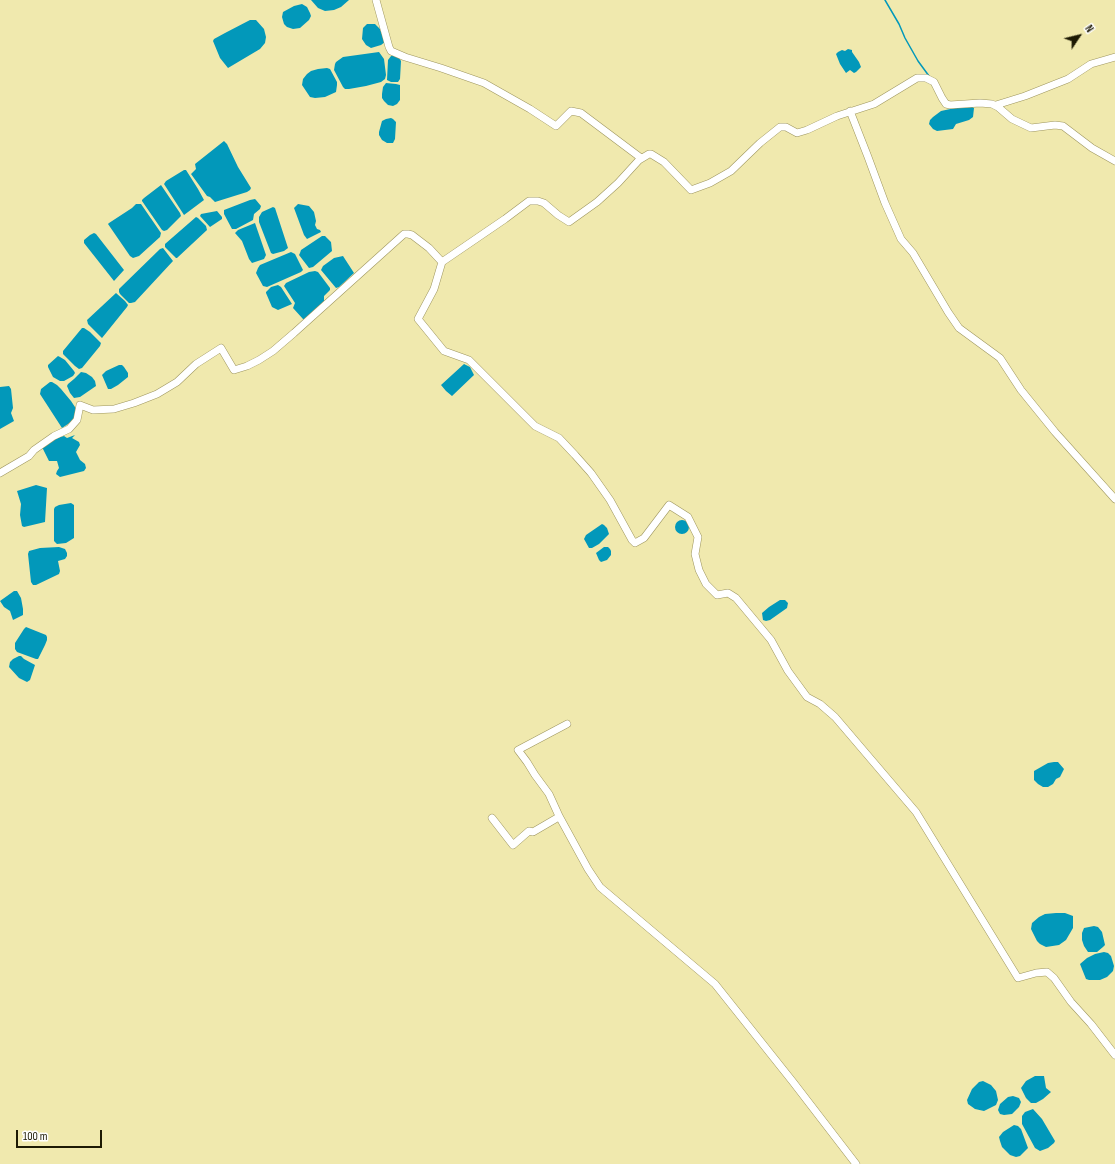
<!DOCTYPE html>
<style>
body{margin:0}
#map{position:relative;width:1115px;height:1164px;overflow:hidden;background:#f0e9ae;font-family:"Sofia Sans Condensed",sans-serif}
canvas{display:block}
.north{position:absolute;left:1059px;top:16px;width:40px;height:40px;-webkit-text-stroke:3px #fff;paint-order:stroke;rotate:55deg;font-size:11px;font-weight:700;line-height:16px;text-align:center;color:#1d1a03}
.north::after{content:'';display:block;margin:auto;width:14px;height:18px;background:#1d1a03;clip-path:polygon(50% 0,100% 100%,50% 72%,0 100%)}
.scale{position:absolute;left:16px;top:1130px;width:86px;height:18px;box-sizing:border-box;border:2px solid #1d1a03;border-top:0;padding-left:5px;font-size:12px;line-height:14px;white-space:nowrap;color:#1d1a03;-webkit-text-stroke:3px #fff;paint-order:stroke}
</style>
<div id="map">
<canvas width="1115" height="1164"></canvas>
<div class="north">N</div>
<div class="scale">100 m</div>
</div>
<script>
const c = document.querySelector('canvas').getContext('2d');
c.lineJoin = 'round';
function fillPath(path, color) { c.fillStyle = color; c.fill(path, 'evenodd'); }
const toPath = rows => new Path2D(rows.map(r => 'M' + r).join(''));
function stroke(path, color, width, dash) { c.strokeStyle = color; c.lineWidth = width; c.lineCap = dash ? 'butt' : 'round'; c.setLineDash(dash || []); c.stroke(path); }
fillPath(toPath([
 [311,0,349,0,341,7,334,10,325,11,318,8],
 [302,4,307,7,310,13,311,16,309,20,300,28,293,29,287,27,284,24,282,17,283,12,294,6],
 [250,20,256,20,264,29,266,37,265,43,260,49,228,68,220,58,213,41,214,39,225,33],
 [367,24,375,24,380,29,385,42,381,45,371,48,366,45,362,39,363,28],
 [848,49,852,50,852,52,859,62,861,67,856,72,854,73,850,70,846,73,840,64,836,54,838,52,842,50,845,51],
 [379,52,384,59,386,75,385,79,381,82,366,86,349,89,345,89,343,87,334,70,335,64,336,62,343,57],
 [393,55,399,58,401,61,400,79,398,82,391,82,387,80,388,60,391,56],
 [327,68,330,69,337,82,337,85,336,92,325,97,315,98,310,97,302,85,303,79,307,74,311,71,318,69],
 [386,83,396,84,400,85,400,100,397,104,393,106,388,105,384,101,382,98,382,94,383,87],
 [972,107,974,108,973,117,969,120,956,124,953,129,937,131,933,129,929,124,930,120,933,117,941,111,955,108],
 [391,118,393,119,396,122,395,139,393,143,387,143,382,140,379,135,379,132,382,121,386,119],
 [224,141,227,144,238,167,251,188,250,190,247,192,215,202,210,197,207,196,191,174,196,169,195,164],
 [184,170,186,170,198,189,204,200,184,215,164,184,166,181],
 [161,185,180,213,181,216,167,230,164,231,162,230,142,201,142,200,144,198],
 [255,199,256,200,261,206,260,209,254,214,253,220,236,229,232,229,224,214,224,210,250,200],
 [136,204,141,204,161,233,160,237,139,256,133,258,130,256,108,224,109,223,132,208],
 [298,204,309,206,314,212,316,221,315,225,317,229,320,230,321,232,307,239,304,235,294,208],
 [273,207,275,208,288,248,284,251,273,254,271,253,259,222,259,217,262,212],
 [217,211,222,217,222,219,210,227,200,216,201,214],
 [196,217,198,218,206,226,207,230,177,258,176,258,165,247,165,244],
 [255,223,266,255,264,259,252,263,249,259,242,241,235,233,238,230],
 [94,233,96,234,124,270,114,281,84,243,84,240,90,235],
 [322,236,325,236,331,242,332,251,313,267,309,268,299,255,300,253,301,250],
 [163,248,173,261,135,302,131,303,129,303,120,294,119,292,119,289,160,249],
 [291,252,295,254,303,270,301,272,267,287,263,286,256,273,258,268,260,265],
 [343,256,354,273,339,287,336,288,321,270,323,266,334,258],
 [315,271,318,272,330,288,330,290,324,296,324,301,306,319,303,319,293,308,295,303,284,286,286,283,309,272],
 [278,285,281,287,292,304,278,310,272,307,266,293,266,292,271,287],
 [116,293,125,301,128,305,127,307,102,338,88,324,87,320],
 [82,328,84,328,90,332,101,343,100,346,82,368,79,369,75,366,63,354,63,351],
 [58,356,60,357,65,360,74,371,75,373,73,376,64,381,60,381,53,377,48,367,48,365],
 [464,364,470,367,474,375,452,396,446,391,441,385],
 [119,365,122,365,124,367,128,373,128,377,118,385,111,389,108,389,102,375,106,371],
 [81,372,86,373,92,377,95,381,96,386,80,397,74,398,70,393,67,386,68,384,74,379],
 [50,382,52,382,57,385,61,389,71,401,77,410,74,420,62,428,40,394,41,389],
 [9,386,11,389,13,408,11,413,14,421,0,429,0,387],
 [75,435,72,438,79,442,80,445,76,452,80,460,85,464,86,468,84,471,60,477,56,474,57,471,59,468,57,461,49,461,43,449,40,448,43,444,60,437,64,436,67,438],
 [36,485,47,488,45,522,24,527,22,526,20,515,21,504,17,491],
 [71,503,74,505,74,538,66,543,57,544,54,541,54,509,55,507,59,505],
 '675 527a7 7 0 1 1 14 0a7 7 0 1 1-14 0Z',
 [602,524,604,525,607,528,609,534,599,544,592,548,589,548,584,539,586,535],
 [59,547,65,549,67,553,67,556,65,559,58,561,60,571,59,574,36,585,33,585,31,582,28,554,29,551,40,548],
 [604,547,608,547,610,549,611,551,611,555,607,560,601,562,599,560,596,553],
 [14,591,17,591,21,598,23,609,23,615,13,620,10,611,4,607,0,601],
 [780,600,785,600,788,603,787,608,770,620,766,621,763,620,762,613,769,607],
 [26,627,46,635,47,637,47,640,45,645,38,659,36,659,17,652,15,649,15,643,24,629],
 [19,656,21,656,24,659,35,665,30,680,27,682,19,678,9,667,10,662,13,659],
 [1054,762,1058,762,1064,769,1060,777,1056,779,1053,784,1048,787,1043,787,1038,784,1034,780,1034,771,1048,763],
 [1056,913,1065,913,1073,916,1073,928,1066,940,1059,945,1046,947,1040,944,1037,941,1031,929,1032,923,1039,917,1045,914],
 [1094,926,1098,927,1102,932,1105,945,1103,947,1097,952,1088,952,1084,946,1082,940,1082,933,1084,928],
 [1104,952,1108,953,1111,956,1114,966,1113,971,1107,977,1100,980,1089,980,1086,979,1080,964,1087,958,1095,954],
 [1035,1076,1044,1076,1046,1088,1051,1092,1043,1099,1036,1103,1031,1103,1026,1098,1021,1088,1026,1081],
 [983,1081,991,1085,996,1091,998,1100,996,1105,984,1111,975,1109,968,1104,967,1100,972,1089,979,1082],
 [1013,1096,1019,1098,1021,1102,1019,1107,1012,1114,1004,1115,1000,1114,998,1110,1000,1104,1008,1097],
 [1033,1109,1042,1119,1055,1141,1054,1143,1048,1148,1040,1151,1035,1148,1022,1124,1022,1116,1025,1112],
 [1014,1125,1018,1126,1021,1129,1028,1148,1020,1156,1016,1157,1010,1155,1002,1147,1000,1141,999,1137,1003,1132]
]), '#0298ba');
stroke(toPath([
 [885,0,899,24,905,38,918,61,929,76]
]), '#0298ba', 1.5);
const minor = toPath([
 [376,0,389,47,391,51,405,57,441,68,484,83,530,109,556,126,571,111,581,113,641,158],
 [996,105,1025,96,1068,79,1091,64,1115,57],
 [850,111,868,157,885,203,901,239,913,253,948,312,959,328,1000,358,1021,390,1055,432,1115,499],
 [442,262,434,289,418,319,444,351,469,360,535,426,559,438,575,455,591,473,610,500,632,540,635,543,644,538,669,505,688,517,698,537,695,554,699,570,706,584,717,595,728,593,736,598,771,640,788,671,807,697,820,704,835,717,916,812,1018,978,1036,973,1047,972,1054,978,1071,1002,1091,1024,1115,1055],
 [0,473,29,456,34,450,54,436,69,429,77,420,80,405,93,410,114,409,134,403,157,394,177,382,196,364,221,348,234,370,247,366,259,360,273,351,294,333,404,234,408,234,412,235,429,248,442,262,505,219,529,201,538,201,544,203,558,215,569,222,597,202,618,183,639,160,649,154,651,154,664,162,691,190,710,183,731,171,760,143,780,127,786,127,797,133,807,130,837,116,874,104,917,78,926,78,934,82,942,98,946,104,950,105,980,103,992,104,998,107,1012,119,1031,128,1055,125,1063,126,1092,148,1115,161],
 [559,816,588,869,600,887,715,984,793,1082,856,1164],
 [492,818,513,845,529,831,533,832,557,818,559,816,549,794,535,775,527,762,518,750,567,724]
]);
stroke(minor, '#9e965e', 8);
stroke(minor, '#fff', 7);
</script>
